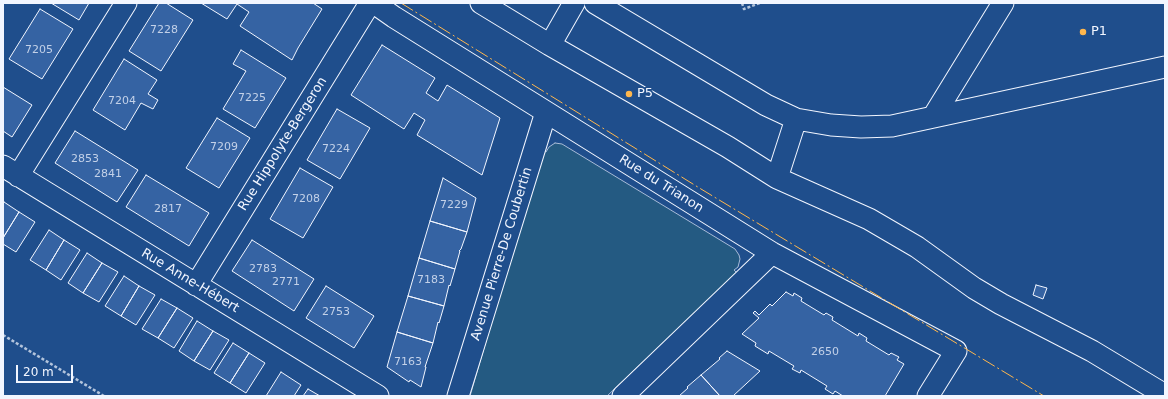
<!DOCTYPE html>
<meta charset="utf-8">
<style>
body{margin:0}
#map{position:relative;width:1168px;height:399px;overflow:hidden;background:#1f4e8c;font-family:"DejaVu Sans",sans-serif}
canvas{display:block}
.frame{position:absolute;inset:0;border:4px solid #f2f6ff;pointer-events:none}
.scale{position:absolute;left:16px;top:365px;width:57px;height:18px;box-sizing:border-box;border:2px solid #f2f6ff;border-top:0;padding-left:5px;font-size:12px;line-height:14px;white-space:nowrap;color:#f2f6ff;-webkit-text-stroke:3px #1f4e8c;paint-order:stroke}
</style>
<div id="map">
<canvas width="1168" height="399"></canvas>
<div class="frame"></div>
<div class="scale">20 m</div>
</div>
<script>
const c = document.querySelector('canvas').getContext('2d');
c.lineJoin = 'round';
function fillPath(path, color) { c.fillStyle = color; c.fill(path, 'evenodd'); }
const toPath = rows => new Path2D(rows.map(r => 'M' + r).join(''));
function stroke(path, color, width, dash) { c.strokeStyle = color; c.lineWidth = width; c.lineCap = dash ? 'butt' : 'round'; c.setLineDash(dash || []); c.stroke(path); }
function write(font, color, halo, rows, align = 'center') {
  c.font = font + ' "DejaVu Sans",sans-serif'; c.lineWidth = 3; c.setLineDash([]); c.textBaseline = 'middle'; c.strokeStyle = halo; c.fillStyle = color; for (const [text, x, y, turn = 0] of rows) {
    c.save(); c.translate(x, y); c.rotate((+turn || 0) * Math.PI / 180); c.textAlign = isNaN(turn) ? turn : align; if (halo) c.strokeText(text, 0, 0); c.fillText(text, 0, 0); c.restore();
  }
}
const green = toPath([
 [555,143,562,144,735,249,739,255,740,259,738,267,734,270,737,273,607,396,470,396,542,150,546,152,549,147,555,143]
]);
fillPath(green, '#245a82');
stroke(green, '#a8bbd7', 1);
const building = toPath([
 [51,3,89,3,79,20,51,3],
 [159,3,166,3,193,20,161,71,129,51,159,3],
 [201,3,313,3,322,9,298,48,292,60,240,26,249,12,237,4,227,19,201,3],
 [40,9,73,29,42,79,9,59,40,9],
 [382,45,435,78,426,93,438,101,447,85,500,118,482,175,417,135,425,120,414,113,404,129,351,95,382,45],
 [241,50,286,78,255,128,223,109,246,71,233,64,241,50],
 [124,59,157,80,148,94,158,100,153,109,141,103,125,130,93,110,124,59],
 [3,87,32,105,12,137,3,131,3,87],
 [337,109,370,128,340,179,307,160,337,109],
 [217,118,250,138,219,188,186,168,217,118],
 [75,131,138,170,117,202,55,163,75,131],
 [300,168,333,187,303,238,270,219,300,168],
 [146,175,209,213,189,246,126,207,146,175],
 [443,178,476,198,467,232,430,221,443,178],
 [4,202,19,212,3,238,3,203,4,202],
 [19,212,35,222,16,252,3,244,3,238,19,212],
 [430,221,467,232,461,249,459,251,460,251,455,269,419,258,430,221],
 [49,230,64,240,46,270,30,260,49,230],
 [64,240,80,250,61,280,46,270,64,240],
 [252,240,314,279,294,311,232,271,252,240],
 [87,253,102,263,83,293,68,283,87,253],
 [419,258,455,269,450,286,449,285,444,306,408,296,419,258],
 [102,263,118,272,99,302,83,293,102,263],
 [124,276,139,286,121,316,105,306,124,276],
 [1036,285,1047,288,1043,299,1033,295,1036,285],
 [139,286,155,295,136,325,121,316,139,286],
 [326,286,374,316,354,348,306,318,326,286],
 [786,292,793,296,794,293,802,298,801,301,824,315,826,313,833,317,832,320,858,336,859,333,867,338,866,341,889,355,891,353,899,357,897,360,904,364,885,396,843,396,835,391,833,394,825,389,827,386,801,370,800,373,792,369,794,366,769,351,768,354,755,346,756,343,742,334,759,318,753,313,755,311,759,315,770,304,772,306,786,292],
 [408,296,444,306,439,323,438,322,433,343,397,332,408,296],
 [161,299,177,308,158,338,142,329,161,299],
 [177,308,193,318,174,348,158,338,177,308],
 [197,321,213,331,194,361,179,351,197,321],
 [213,331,229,340,210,370,194,361,213,331],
 [397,332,433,343,425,367,426,367,421,387,410,380,409,382,387,367,397,332],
 [233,343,249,353,230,383,214,373,233,343],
 [727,351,760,371,733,396,720,396,701,375,720,359,719,358,727,351],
 [249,353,265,363,246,393,230,383,249,353],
 [281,372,301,385,294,396,266,396,281,372],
 [701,375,720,396,679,396,688,388,687,387,701,375],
 [308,389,320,396,303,396,308,389]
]);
fillPath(building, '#3563a3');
stroke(building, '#f2f6ff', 1);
const minor = toPath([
 [374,3,394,17,772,253,956,351,928,396],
 [481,3,550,45,728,147,777,178],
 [595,3,766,105,796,119,831,125,861,127,892,126,1165,67],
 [550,45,574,3],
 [933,117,1003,3],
 [796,119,777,178,869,219,917,247,974,288,1001,304,1092,351,1165,395],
 [3,166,378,396],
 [18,176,126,3],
 [196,285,370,3],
 [458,396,546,112],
 [623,396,772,253]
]);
stroke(minor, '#f2f6ff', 23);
stroke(toPath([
 [742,3,744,9,760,3],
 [3,335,104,396]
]), '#b3c4dc', 2.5, [3, 2]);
stroke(minor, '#1f4e8c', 21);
stroke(toPath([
 [401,3,701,189,1044,396]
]), '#ffb74d', 1, [14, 3, 2, 3]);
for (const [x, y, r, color] of [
 [1083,32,4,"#ffb74d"],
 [629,94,4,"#ffb74d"]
]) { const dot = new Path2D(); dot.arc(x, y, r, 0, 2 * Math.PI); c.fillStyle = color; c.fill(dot); stroke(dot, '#1f4e8c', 1.5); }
write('11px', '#c3d1e8', null, [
 ["7228",164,30],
 ["7205",39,50],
 ["7225",252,98],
 ["7204",122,101],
 ["7209",224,147],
 ["7224",336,149],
 ["2853",85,159],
 ["2841",108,174],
 ["7208",306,199],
 ["7229",454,205],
 ["2817",168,209],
 ["2783",263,269],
 ["7183",431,280],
 ["2771",286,282],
 ["2753",336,312],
 ["2650",825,352],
 ["7163",408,362]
]);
write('13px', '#f2f6ff', '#1f4e8c', [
 ["P1",1091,32],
 ["P5",637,94]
], 'left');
write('13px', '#f2f6ff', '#1f4e8c', [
 ["Rue Hippolyte-Bergeron",283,144,-58],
 ["Rue du Trianon",661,184,32],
 ["Avenue Pierre-De Coubertin",502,254,-73],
 ["Rue Anne-Hébert",190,281,31]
]);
</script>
